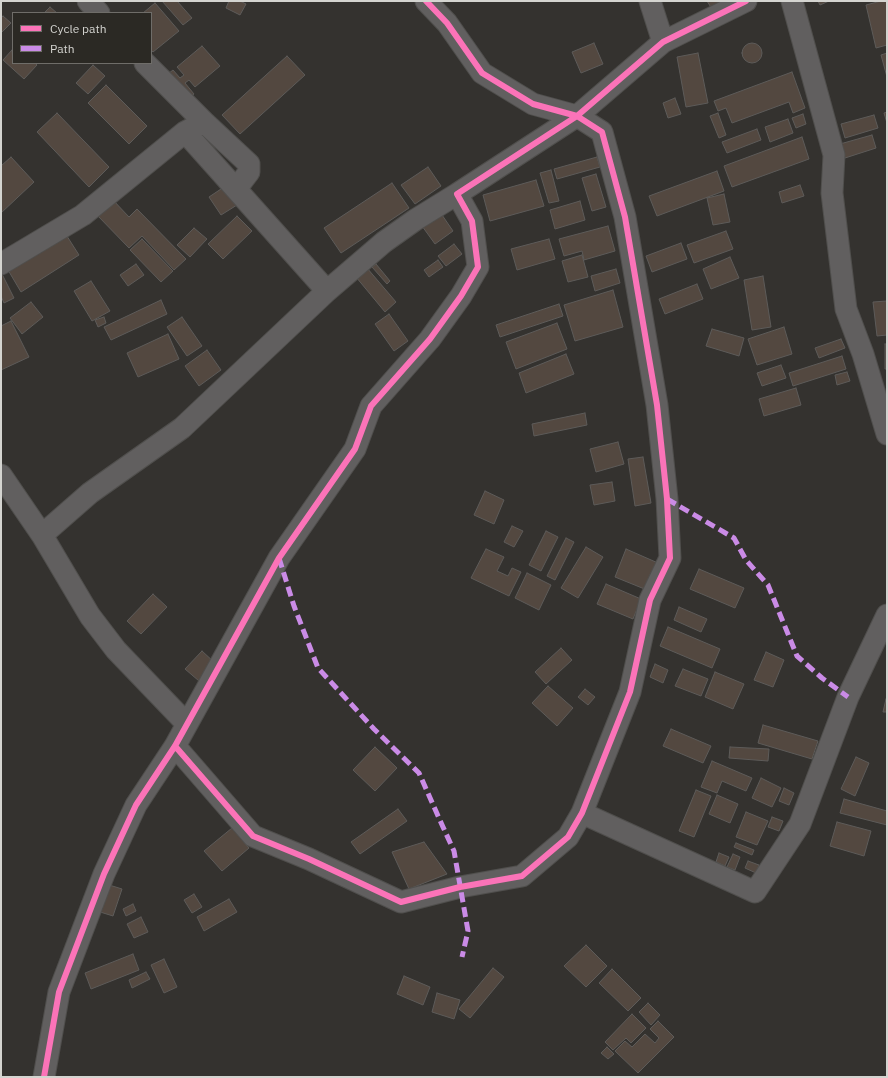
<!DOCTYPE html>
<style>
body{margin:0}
#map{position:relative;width:888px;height:1078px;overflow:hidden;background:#34322f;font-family:"IBM Plex Sans",sans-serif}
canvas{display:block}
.frame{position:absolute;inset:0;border:2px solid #d4d4d0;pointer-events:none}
.legend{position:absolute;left:12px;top:12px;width:140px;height:52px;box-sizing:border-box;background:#2b2924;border:1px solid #6f6d69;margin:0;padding:5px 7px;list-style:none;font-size:12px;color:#d4d4d0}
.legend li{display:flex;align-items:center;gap:8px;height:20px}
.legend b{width:20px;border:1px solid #6f6d69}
</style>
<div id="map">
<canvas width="888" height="1078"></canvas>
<div class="frame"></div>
<ul class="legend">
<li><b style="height:5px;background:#fb73b8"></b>Cycle path</li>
<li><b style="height:5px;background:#ca8be6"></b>Path</li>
</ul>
</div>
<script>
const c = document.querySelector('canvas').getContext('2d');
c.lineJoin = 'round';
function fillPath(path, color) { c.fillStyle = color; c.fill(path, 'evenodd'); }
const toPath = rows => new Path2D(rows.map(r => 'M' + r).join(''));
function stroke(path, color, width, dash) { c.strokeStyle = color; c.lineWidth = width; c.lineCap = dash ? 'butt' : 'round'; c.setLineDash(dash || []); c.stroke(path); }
const building = toPath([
 [162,1,177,1,192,18,183,25,162,1],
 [229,1,240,1,246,4,240,15,226,8,229,1],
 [707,1,722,1,712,9,707,1],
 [818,1,829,1,820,5,818,1],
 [881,1,887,1,887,45,876,48,866,5,881,1],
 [155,3,179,31,153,52,151,50,151,13,143,13,155,3],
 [50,7,57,13,45,12,50,7],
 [3,16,11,23,1,33,1,18,3,16],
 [594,43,603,64,581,73,572,52,594,43],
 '742 53a10 10 0 1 1 20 0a10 10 0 1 1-20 0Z',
 [202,46,220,66,195,87,189,80,185,83,194,94,185,101,164,77,173,70,180,78,184,75,177,67,202,46],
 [12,50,13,63,35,63,37,65,24,79,3,60,12,50],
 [698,53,708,103,686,107,677,57,698,53],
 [887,53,887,77,881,55,887,53],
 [287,56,305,75,240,134,222,115,287,56],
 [93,65,105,76,88,94,76,83,93,65],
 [792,72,805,108,793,113,789,102,732,123,726,108,718,111,714,101,792,72],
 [106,85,147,126,129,144,88,103,106,85],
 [675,98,681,114,668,118,663,103,675,98],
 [887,112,887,123,884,113,887,112],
 [57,113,109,167,89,187,37,132,57,113],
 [718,113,726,135,719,138,710,116,718,113],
 [803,114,806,124,796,128,792,118,803,114],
 [874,115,878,128,845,138,841,124,874,115],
 [788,119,793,133,770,142,765,127,788,119],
 [757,129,761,140,727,153,722,142,757,129],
 [872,135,876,148,845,158,840,144,872,135],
 [802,137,809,159,732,187,724,166,802,137],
 [11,157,34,182,1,213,1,166,11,157],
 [597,157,600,167,557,179,554,169,597,157],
 [428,167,441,186,415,204,401,185,428,167],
 [551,170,559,201,549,203,540,173,551,170],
 [717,171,724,191,657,216,649,196,717,171],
 [596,174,606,207,592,211,582,178,596,174],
 [536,180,544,206,490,221,483,195,536,180],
 [392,183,409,208,341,253,324,228,392,183],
 [800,185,804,196,782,203,779,192,800,185],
 [224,187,237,205,221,215,209,197,224,187],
 [724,194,730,222,713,225,707,198,724,194],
 [112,199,129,217,137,209,186,259,174,270,142,236,129,248,96,214,112,199],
 [580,201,585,220,555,229,550,210,580,201],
 [440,212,453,231,435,244,422,226,440,212],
 [237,216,252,231,223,259,208,244,237,216],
 [608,226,615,251,584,260,582,251,564,256,559,239,608,226],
 [194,228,207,239,190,257,177,245,194,228],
 [726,231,733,249,694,263,687,245,726,231],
 [65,233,79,255,21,292,8,270,65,233],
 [142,239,173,271,161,282,130,250,142,239],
 [549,239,555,259,517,270,511,249,549,239],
 [681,243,687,259,652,272,646,256,681,243],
 [454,244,462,254,446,266,438,256,454,244],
 [582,255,588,277,568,282,562,261,582,255],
 [730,257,739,278,711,289,703,269,730,257],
 [438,260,443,267,429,277,424,270,438,260],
 [136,264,144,275,128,286,120,275,136,264],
 [376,264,390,281,387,284,372,267,376,264],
 [367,268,396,302,385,312,356,277,367,268],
 [616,269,620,283,595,291,591,276,616,269],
 [1,272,14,298,4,303,1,296,1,272],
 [763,276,771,327,752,330,744,280,763,276],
 [91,281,110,311,92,321,74,291,91,281],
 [697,284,703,299,665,314,659,299,697,284],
 [613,290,623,327,575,341,564,305,613,290],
 [161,300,167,314,111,340,104,327,161,300],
 [887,301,887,335,877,336,873,302,887,301],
 [31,302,43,317,22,334,10,318,31,302],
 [559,304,563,316,500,337,496,325,559,304],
 [389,314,408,341,394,351,375,324,389,314],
 [104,317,106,323,98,327,95,320,104,317],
 [182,317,202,346,187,356,167,327,182,317],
 [11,321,29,357,1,370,1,326,11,321],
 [557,323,567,349,516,369,506,342,557,323],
 [784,327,792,354,757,365,748,339,784,327],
 [712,329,744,338,739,356,706,346,712,329],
 [168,334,179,359,138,377,127,353,168,334],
 [841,339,845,348,819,358,815,348,841,339],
 [885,344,887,344,887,369,885,369,885,344],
 [207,350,221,370,199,386,185,366,207,350],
 [566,354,574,374,526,393,519,373,566,354],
 [842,356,846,369,793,386,789,373,842,356],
 [781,365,786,378,762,386,757,373,781,365],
 [847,372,850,381,837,385,835,375,847,372],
 [796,388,801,405,764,416,759,399,796,388],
 [585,413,587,425,534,436,532,424,585,413],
 [618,442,624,464,596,472,590,449,618,442],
 [643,457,651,503,635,506,628,459,643,457],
 [612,482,615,501,594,505,590,485,612,482],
 [485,491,504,500,494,524,474,515,485,491],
 [512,526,523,531,514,547,504,542,512,526],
 [546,531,558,537,541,571,529,565,546,531],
 [566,538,574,542,555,580,547,576,566,538],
 [586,547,603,557,578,598,561,588,586,547],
 [486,549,504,557,497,571,508,576,512,568,521,572,509,596,471,578,486,549],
 [626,549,658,563,647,590,615,577,626,549],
 [699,569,744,588,735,608,690,589,699,569],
 [527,573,551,585,539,610,515,598,527,573],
 [606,584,641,599,633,619,597,604,606,584],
 [153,594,167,607,141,634,127,621,153,594],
 [679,607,707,619,701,632,674,620,679,607],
 [668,627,720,649,712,668,660,646,668,627],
 [561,648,572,660,546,684,535,672,561,648],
 [202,651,215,663,199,681,185,669,202,651],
 [766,652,784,660,773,687,754,680,766,652],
 [655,664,668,670,663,683,650,677,655,664],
 [683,669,708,679,701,696,675,686,683,669],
 [715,672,744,684,733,709,705,697,715,672],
 [548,686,573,708,557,726,532,703,548,686],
 [585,689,595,697,588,705,578,697,585,689],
 [886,699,887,699,887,712,883,712,886,699],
 [763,725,818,741,812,759,758,743,763,725],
 [671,729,711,746,703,763,663,746,671,729],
 [375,747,397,768,375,791,353,770,375,747],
 [730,747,769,749,768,761,729,758,730,747],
 [856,757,869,763,855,796,841,789,856,757],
 [712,761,752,778,746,791,722,781,717,793,701,787,712,761],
 [761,778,781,788,772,807,752,798,761,778],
 [784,788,794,793,789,805,779,801,784,788],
 [696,790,711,796,694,837,679,831,696,790],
 [717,795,738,804,730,823,709,814,717,795],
 [844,799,887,811,887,825,840,813,844,799],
 [398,809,407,821,360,854,351,842,398,809],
 [746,812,768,821,757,845,736,837,746,812],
 [772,817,783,821,779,831,768,827,772,817],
 [837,822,871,831,864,856,830,846,837,822],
 [232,828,249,848,222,871,204,851,232,828],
 [424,842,447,874,409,889,392,852,424,842],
 [736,843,754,850,752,855,734,847,736,843],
 [719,853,729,857,725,866,716,862,719,853],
 [733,854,740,857,735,870,727,867,733,854],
 [748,861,759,865,756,873,745,868,748,861],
 [106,884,122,889,113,916,97,911,106,884],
 [194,894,202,907,192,913,184,900,194,894],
 [229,899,237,912,204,931,197,917,229,899],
 [133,904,136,911,126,916,123,909,133,904],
 [141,917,148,932,134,938,127,924,141,917],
 [586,945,607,966,586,987,564,966,586,945],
 [133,954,139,970,91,989,85,973,133,954],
 [164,959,177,987,164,993,151,965,164,959],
 [493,968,504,977,470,1018,459,1009,493,968],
 [612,969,641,998,628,1011,599,983,612,969],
 [146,972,150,979,132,988,129,980,146,972],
 [404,976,430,987,423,1005,397,994,404,976],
 [437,993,460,1000,454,1019,432,1012,437,993],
 [648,1003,660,1015,651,1025,639,1012,648,1003],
 [632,1014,646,1028,631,1043,626,1038,613,1050,605,1042,632,1014],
 [658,1021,674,1037,638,1073,615,1051,625,1041,632,1047,645,1034,655,1043,659,1038,650,1029,658,1021],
 [607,1047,614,1054,608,1059,601,1053,607,1047]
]);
fillPath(building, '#534840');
stroke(building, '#5d5b59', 1);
const minor = toPath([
 [88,1,99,13],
 [650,1,663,42],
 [792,1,834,155,832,193,846,309,863,354,887,434],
 [145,63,204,122,249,164,249,172,236,189],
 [185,132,327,291,182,428,90,493,42,535,90,616,116,650,187,724],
 [1,264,83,215,185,132,204,122],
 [327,291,384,242,415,220,457,194],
 [1,475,42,535],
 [175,746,253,836,309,859,401,902,460,887,522,876,568,837,582,813,630,692,650,600,670,558,667,499,657,405,625,217,602,132,577,116,533,104,482,73,447,23,426,1],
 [582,813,755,892,800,824,848,697,887,615],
 [44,1077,59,992,104,874,136,805,175,746,279,558,355,449,371,406,430,339,461,296,478,267,472,221,457,194,577,116,663,42,746,1]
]);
stroke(minor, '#504f4d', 23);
stroke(minor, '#615f5f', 21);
stroke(toPath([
 [667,499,734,538,746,560,768,585,797,656,822,678,848,697],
 [279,558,294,606,318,668,374,729,419,773,443,827,454,851,468,931,462,957]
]), '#ca8be6', 5, [10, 5]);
stroke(toPath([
 [175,746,253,836,309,859,401,902,460,887,522,876,568,837,582,813,630,692,650,600,670,558,667,499,657,405,625,217,602,132,577,116,533,104,482,73,447,23,426,1],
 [44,1077,59,992,104,874,136,805,175,746,279,558,355,449,371,406,430,339,461,296,478,267,472,221,457,194,577,116,663,42,746,1]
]), '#fb73b8', 6);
</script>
